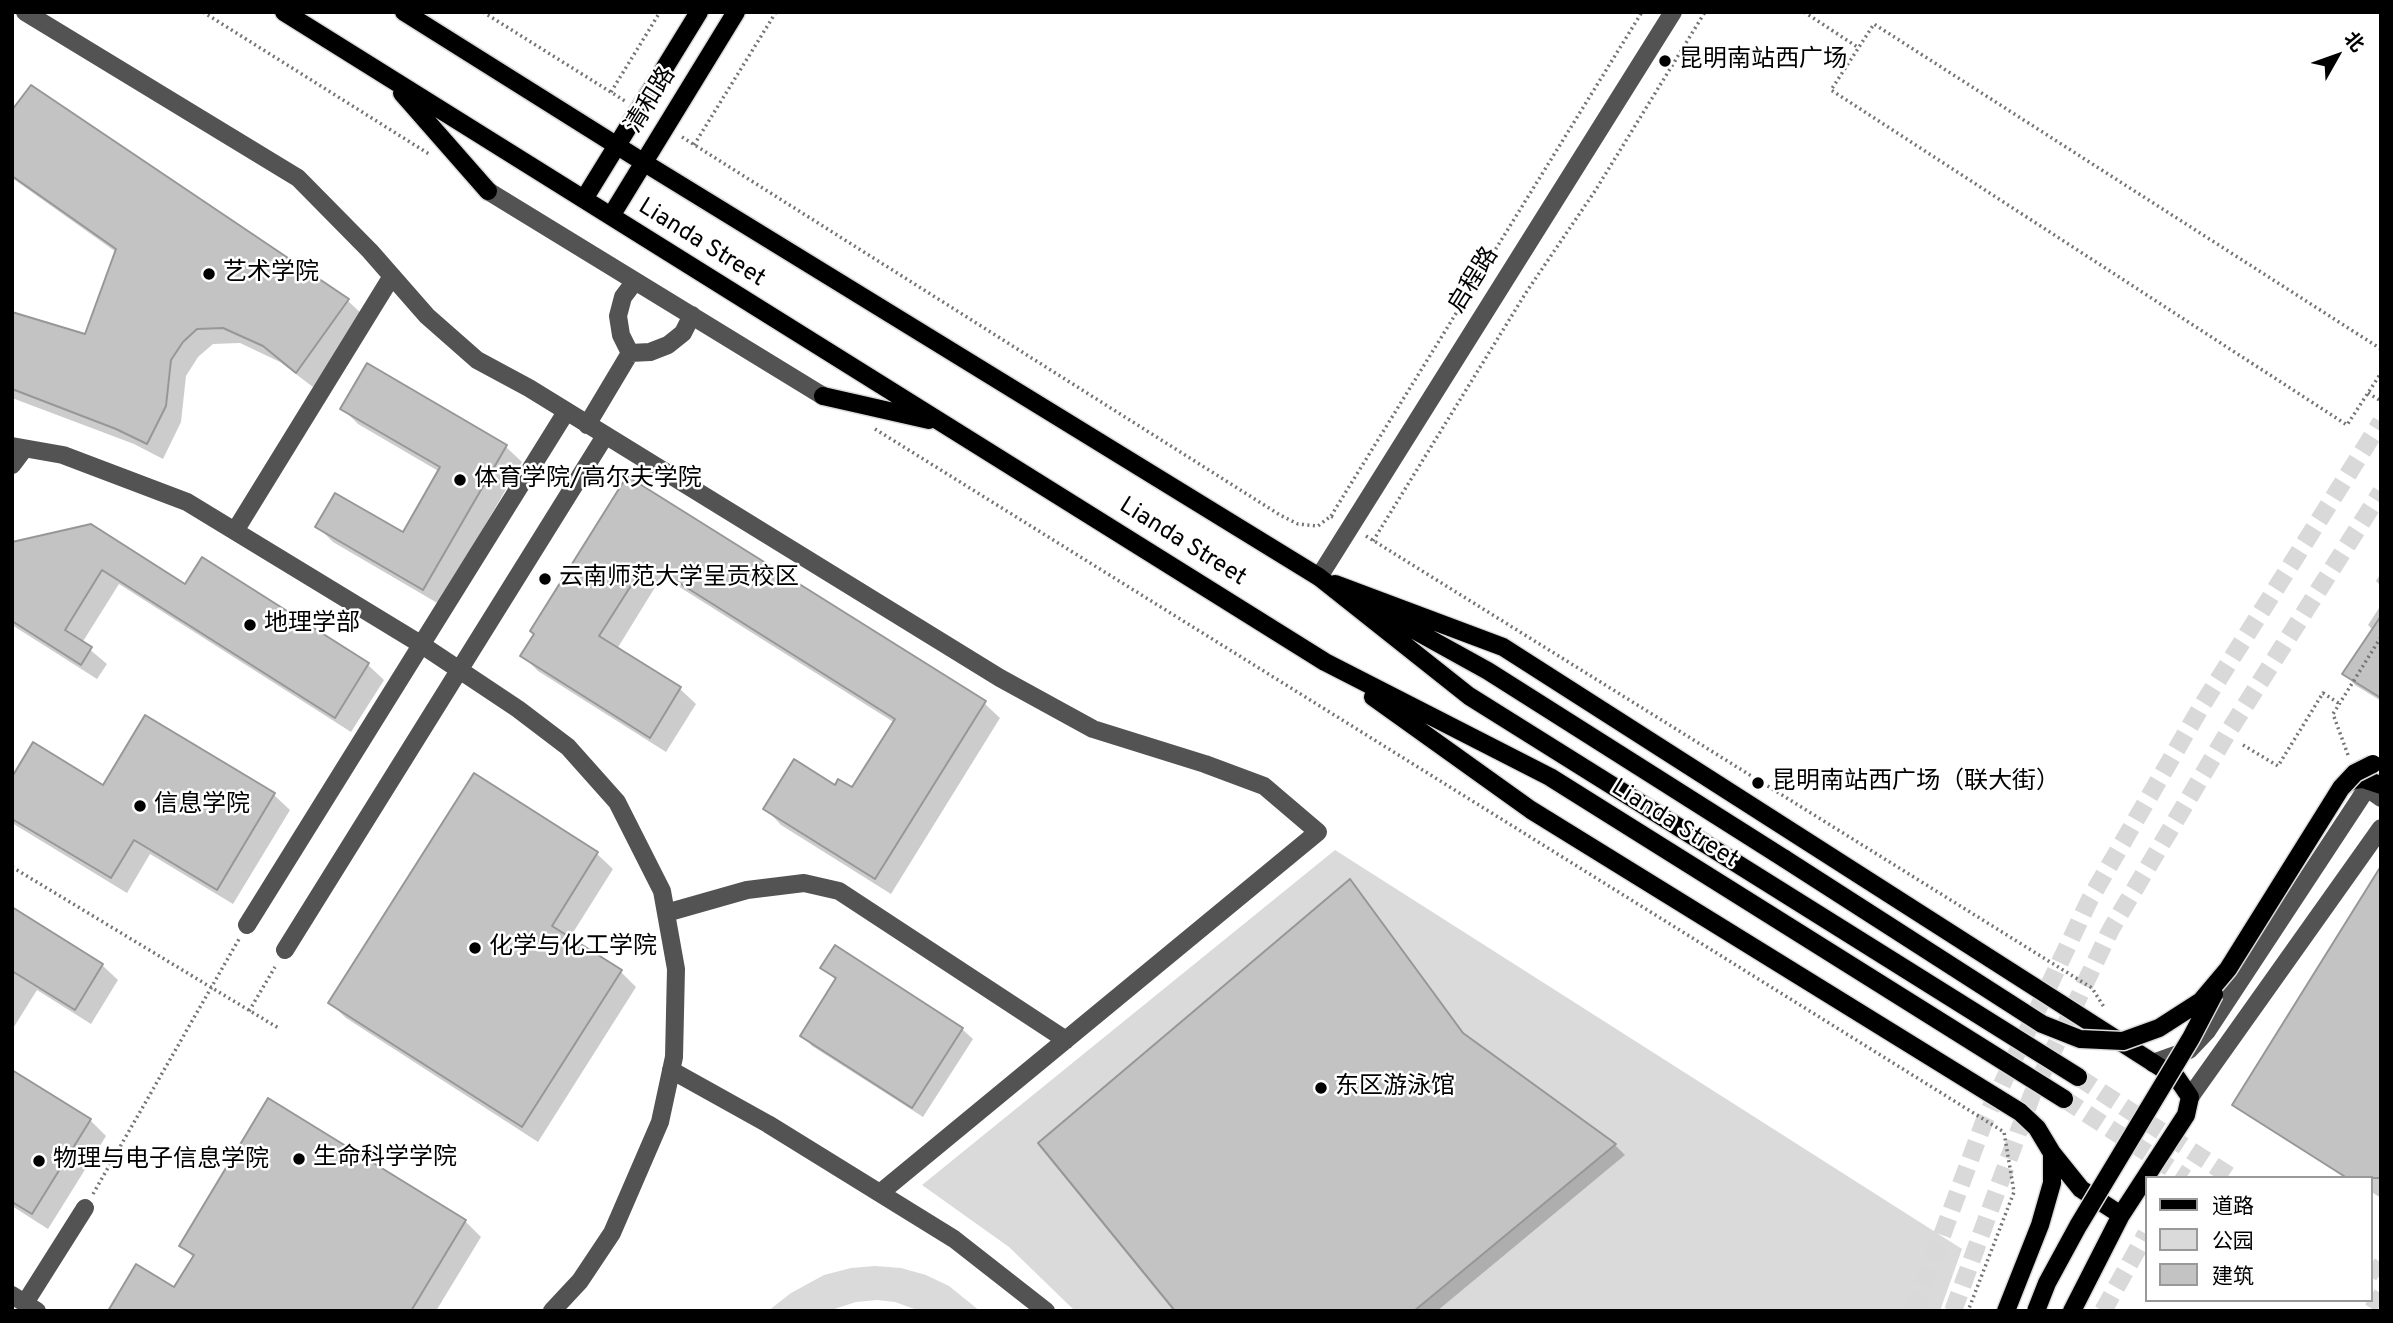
<!DOCTYPE html>
<meta charset="utf-8">
<style>
body{margin:0}
#map{position:relative;width:2393px;height:1323px;overflow:hidden;background:#fff;font-family:Overpass,"Noto Sans SC",sans-serif}
canvas{display:block}
.frame{position:absolute;inset:0;border:14px solid #000;pointer-events:none}
.legend{position:absolute;left:2145px;top:1176px;width:228px;height:126px;box-sizing:border-box;background:#fff;border:2px solid #999;margin:0;padding:9px 12px;list-style:none;font-size:21px;color:#000}
.legend li{display:flex;align-items:center;gap:14px;height:35px}
.legend b{width:35px;border:2px solid #999}
.north{position:absolute;left:2302px;top:21px;width:70px;height:70px;-webkit-text-stroke:5px #fff;paint-order:stroke;rotate:50deg;font-size:19px;font-weight:700;line-height:28px;text-align:center;color:#000}
.north::after{content:'';display:block;margin:auto;width:24px;height:32px;background:#000;clip-path:polygon(50% 0,100% 100%,50% 72%,0 100%)}
</style>
<div id="map">
<canvas width="2393" height="1323"></canvas>
<div class="frame"></div>
<ul class="legend">
<li><b style="height:9px;background:#000"></b>道路</li>
<li><b style="height:19px;background:#dadada"></b>公园</li>
<li><b style="height:19px;background:#c3c3c3"></b>建筑</li>
</ul>
<div class="north">北</div>
</div>
<script>
const c = document.querySelector('canvas').getContext('2d');
c.lineJoin = 'round';
function fillPath(path, color) { c.fillStyle = color; c.fill(path, 'evenodd'); }
const toPath = rows => new Path2D(rows.map(r => 'M' + r).join(''));
function stroke(path, color, width, dash) { c.strokeStyle = color; c.lineWidth = width; c.lineCap = dash ? 'butt' : 'round'; c.setLineDash(dash || []); c.stroke(path); }
function write(font, color, halo, rows, align = 'center') {
  c.font = font + ' Overpass,"Noto Sans SC",sans-serif'; c.lineWidth = 5; c.setLineDash([]); c.textBaseline = 'middle'; c.strokeStyle = halo; c.fillStyle = color; for (const [text, x, y, turn = 0] of rows) {
    c.save(); c.translate(x, y); c.rotate((+turn || 0) * Math.PI / 180); c.textAlign = isNaN(turn) ? turn : align; if (halo) c.strokeText(text, 0, 0); c.fillText(text, 0, 0); c.restore();
  }
}
fillPath(toPath([
 [1335,850,1962,1249,1940,1311,1075,1311,1009,1247,922,1185],
 [875,1266,901,1268,926,1275,949,1286,980,1311,920,1311,895,1302,877,1300,856,1302,828,1311,768,1311,791,1293,824,1275,851,1268]
]), '#dadada');
fillPath(toPath([
 [32,88,348,301,364,316,313,387,280,362,240,343,213,344,198,357,186,376,181,422,163,459,134,444,12,398,12,314,86,336,116,252,12,178,12,113],
 [342,408,506,447,522,462,439,604,333,542,318,527,404,535,440,472,358,424],
 [627,478,984,703,1000,718,891,894,781,825,766,809,835,787,853,790,895,723,662,576,617,649,680,689,696,704,666,752,538,671,522,655],
 [12,544,186,587,203,560,368,665,384,680,351,732,119,584,82,643,107,664,97,679,12,625],
 [2381,573,2381,586,2376,581],
 [2381,605,2381,701,2355,685,2345,674,2373,630,2368,625],
 [146,718,274,795,290,810,233,904,150,854,127,893,12,823,12,780,104,787],
 [475,775,597,854,613,869,569,939,621,972,636,987,538,1142,346,1018,330,1003],
 [2381,869,2381,1198,2370,1191],
 [1350,881,1360,892,1468,1039,1615,1145,1625,1155,1437,1311,1177,1311],
 [12,909,102,965,118,980,91,1024,37,990,12,1030],
 [822,968,962,1029,973,1039,923,1117,812,1046,802,1035,837,981],
 [12,1072,90,1120,106,1136,48,1229,12,1206],
 [465,1221,481,1237,436,1311,117,1311,175,1290,194,1258,181,1245]
]), '#0003');
const building = toPath([
 [31,85,349,299,296,373,263,346,223,328,197,329,183,342,171,360,166,406,147,444,116,429,12,389,12,312,85,334,116,249,12,176,12,110,31,85],
 [367,363,507,445,423,590,315,527,335,493,403,532,440,467,340,409,367,363],
 [627,476,986,701,875,879,763,809,794,759,835,785,838,779,852,787,895,719,792,654,646,562,599,636,681,687,650,738,520,656,534,634,530,631,627,476],
 [91,524,185,584,202,557,369,663,335,718,102,570,65,630,92,647,81,665,12,621,12,542,91,524],
 [2381,616,2381,698,2342,674,2381,616],
 [145,715,275,793,217,890,134,840,111,878,12,819,12,777,33,742,103,785,145,715],
 [474,773,598,852,552,926,622,970,522,1127,328,1003,474,773],
 [2381,866,2381,1178,2347,1178,2232,1105,2381,866],
 [1350,879,1463,1033,1616,1144,1414,1311,1175,1311,1038,1143,1350,879],
 [12,907,103,964,75,1010,12,971,12,907],
 [835,945,963,1028,912,1108,800,1036,836,978,820,968,835,945],
 [12,1070,91,1119,32,1214,12,1202,12,1070],
 [268,1098,466,1220,411,1311,108,1311,136,1264,174,1287,194,1255,179,1246,268,1098]
]);
fillPath(building, '#c3c3c3');
stroke(building, '#979797', 2);
stroke(toPath([
 [2078,1077,2233,1178],
 [2064,1099,2186,1178],
 [2370,1266,2381,1273],
 [2370,1297,2381,1304],
 [1914,1311,1984,1122,2090,899,2201,707,2381,422],
 [1953,1311,2032,1095,2111,929,2227,734,2381,492],
 [2103,1311,2146,1234]
]), '#d9d9d9', 18, [18, 9]);
const major = toPath([
 [284,12,1325,662,1550,777,2064,1099],
 [404,12,643,162,1319,577,1469,696,2078,1077],
 [402,93,488,191],
 [584,199,699,12],
 [611,216,736,12],
 [823,396,929,420],
 [1335,584,1503,647,2177,1078,2190,1097,2186,1115,2121,1215,2072,1311],
 [1376,609,1488,671,1785,859],
 [1373,697,1531,810,2020,1112,2037,1128,2052,1153,2081,1189,2121,1215],
 [2342,787,2353,780,2363,779,2381,785],
 [2006,1311,2040,1225,2052,1183,2052,1153]
]);
stroke(major, '#dbdbdb', 21);
stroke(toPath([
 [203,12,429,154],
 [483,12,625,101],
 [1804,12,1859,48],
 [611,92,660,12],
 [682,137,1280,515,1298,524,1318,526,1331,516,1335,518],
 [694,145,776,12],
 [2381,349,1874,24,1831,90,2347,425,2381,373],
 [2368,393,2381,401],
 [875,429,2004,1132,2014,1192,1968,1311],
 [1331,516,1642,12],
 [1366,536,2092,988,2104,1007],
 [1373,541,1527,291,1595,191,1705,12],
 [2243,745,2278,766,2323,693,2340,704],
 [2348,755,2333,714,2381,637],
 [12,867,280,1029],
 [249,1011,275,967],
 [93,1194,239,939]
]), '#757575', 3.5, [2, 3.5]);
stroke(toPath([
 [25,12,298,178,370,251,427,316,477,360,529,388,1000,678,1093,729,1205,764,1264,786,1318,832,880,1193],
 [488,191,823,396],
 [630,353,621,335,618,316,623,297,635,281],
 [630,353,650,352,668,345,683,333,692,315],
 [587,425,630,353],
 [12,446,63,455,187,502,422,645,518,709,568,747,617,802,662,891,676,969,674,1057,660,1122,612,1233,580,1281,552,1311],
 [12,465,24,449],
 [235,531,392,276],
 [1319,577,1673,12],
 [666,913,747,890,804,883,839,891,1066,1040],
 [247,925,566,412],
 [285,950,605,436],
 [2153,1063,2189,1050,2207,1031,2367,788,2381,798],
 [671,1070,768,1124,954,1239,1046,1311],
 [2190,1097,2381,828],
 [12,1295,37,1311],
 [25,1303,85,1208]
]), '#535353', 18);
stroke(major, '#000', 18);
const majorBridge = toPath([
 [1785,859,2042,1024,2080,1039,2123,1041,2159,1028,2201,1001,2228,969,2341,788,2355,773,2373,764],
 [2036,1311,2047,1283,2078,1226,2191,1038,2214,994]
]);
stroke(majorBridge, '#dbdbdb', 21, []);
stroke(majorBridge, '#000', 18);
for (const [x, y, r, color] of [
 [1665,61,7,"#000"],
 [209,274,7,"#000"],
 [460,480,7,"#000"],
 [545,579,7,"#000"],
 [250,625,7,"#000"],
 [1758,783,7,"#000"],
 [140,806,7,"#000"],
 [475,948,7,"#000"],
 [1321,1088,7,"#000"],
 [299,1159,7,"#000"],
 [39,1161,7,"#000"]
]) { const dot = new Path2D(); dot.arc(x, y, r, 0, 2 * Math.PI); c.fillStyle = color; c.fill(dot); stroke(dot, '#fff', 2.5); }
write('24px', '#000', '#fff', [
 ["昆明南站西广场",1679,61],
 ["艺术学院",223,274],
 ["体育学院/高尔夫学院",474,480],
 ["云南师范大学呈贡校区",559,579],
 ["地理学部",264,625],
 ["昆明南站西广场（联大街）",1772,783],
 ["信息学院",154,806],
 ["化学与化工学院",489,948],
 ["东区游泳馆",1335,1088],
 ["生命科学学院",313,1159],
 ["物理与电子信息学院",53,1161]
], 'left');
write('24px', '#000', '#fff', [
 ["清和路",652,101,-58],
 ["Lianda Street",701,244,32],
 ["启程路",1475,281,-58],
 ["Lianda Street",1182,543,32],
 ["Lianda Street",1674,825,32]
]);
</script>
